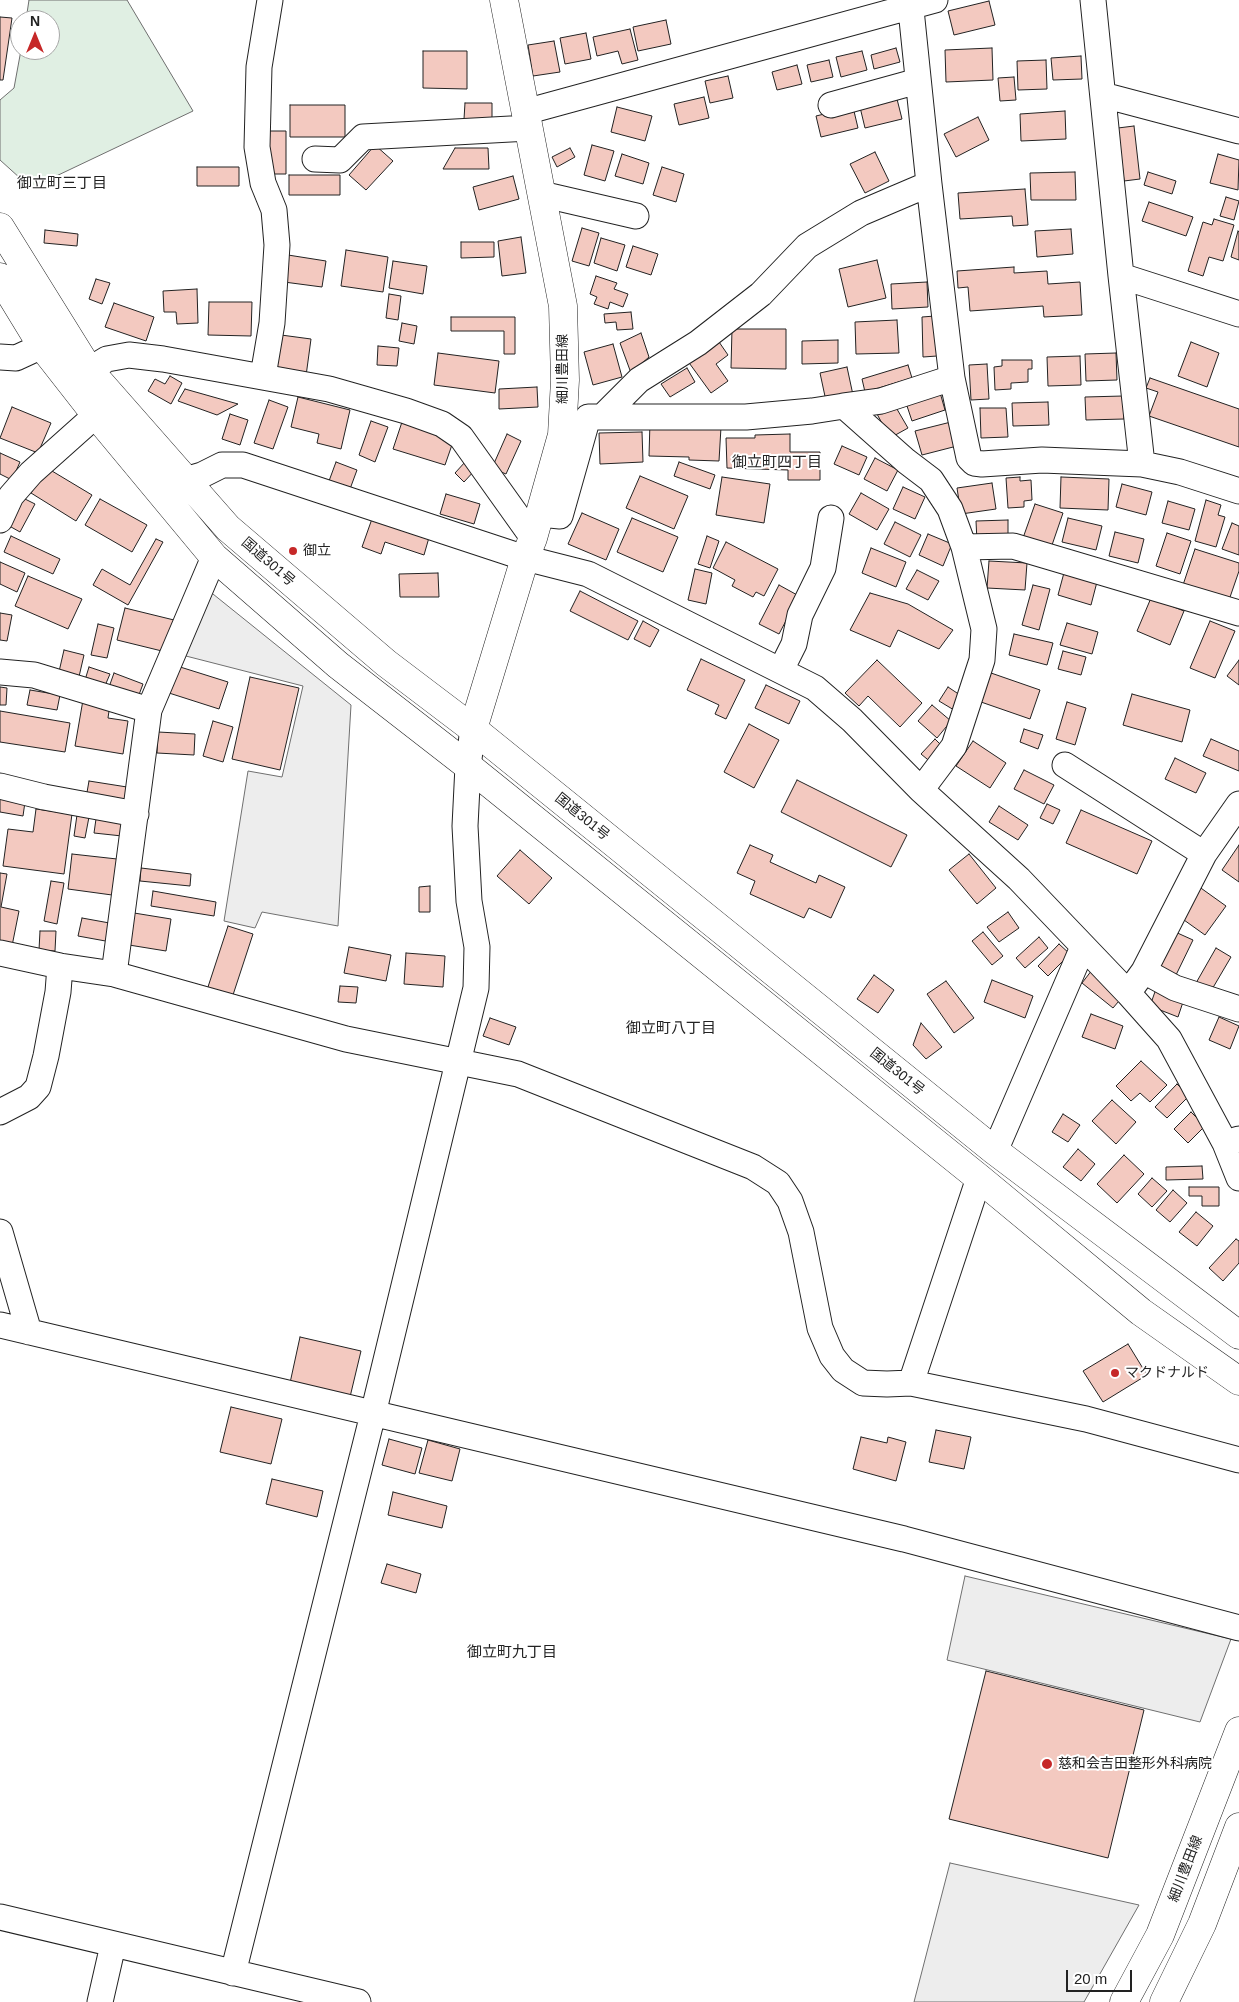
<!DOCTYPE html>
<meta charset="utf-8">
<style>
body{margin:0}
#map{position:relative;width:1239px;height:2002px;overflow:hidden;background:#fff;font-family:Arial,sans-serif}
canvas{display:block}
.north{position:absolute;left:10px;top:10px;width:50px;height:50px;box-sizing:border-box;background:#fff;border:1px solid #a7a7a7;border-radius:50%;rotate:0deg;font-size:14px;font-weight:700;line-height:20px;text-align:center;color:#222}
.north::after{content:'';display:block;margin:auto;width:18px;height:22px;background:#c62828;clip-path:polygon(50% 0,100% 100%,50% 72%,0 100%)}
.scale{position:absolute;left:1066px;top:1970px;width:66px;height:22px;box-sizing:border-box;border:2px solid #222;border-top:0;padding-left:6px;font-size:15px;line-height:18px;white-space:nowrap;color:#222;-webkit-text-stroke:4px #fff;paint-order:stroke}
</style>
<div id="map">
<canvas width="1239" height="2002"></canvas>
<div class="north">N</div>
<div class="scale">20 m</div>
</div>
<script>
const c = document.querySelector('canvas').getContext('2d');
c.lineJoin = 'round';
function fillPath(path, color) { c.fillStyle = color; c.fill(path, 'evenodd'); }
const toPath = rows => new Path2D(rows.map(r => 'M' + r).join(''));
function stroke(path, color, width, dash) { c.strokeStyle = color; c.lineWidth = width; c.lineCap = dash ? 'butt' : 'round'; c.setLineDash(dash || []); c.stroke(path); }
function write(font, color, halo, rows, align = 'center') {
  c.font = font + ' Arial,"Noto Sans JP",sans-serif'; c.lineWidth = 4; c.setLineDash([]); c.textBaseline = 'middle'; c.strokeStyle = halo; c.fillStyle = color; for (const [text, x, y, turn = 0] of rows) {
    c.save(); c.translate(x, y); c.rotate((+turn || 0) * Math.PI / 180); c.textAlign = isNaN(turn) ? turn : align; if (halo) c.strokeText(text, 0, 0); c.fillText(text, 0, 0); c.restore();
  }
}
const green = toPath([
 [29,0,127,0,193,111,31,188,0,160,0,100,14,88,21,50,50,50,50,20,26,20,29,0]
]);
fillPath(green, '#e0efe3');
stroke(green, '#6f6f6f', 1);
const parking = toPath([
 [208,590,351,705,338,926,262,912,255,928,224,921,248,771,282,777,303,686,182,655,208,590],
 [965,1576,1231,1639,1200,1722,947,1660,965,1576],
 [950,1863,1139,1905,1084,2002,914,2002,950,1863]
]);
fillPath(parking, '#ededed');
stroke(parking, '#6f6f6f', 1);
const building = toPath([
 [989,1,995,25,954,35,948,11,989,1],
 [0,17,12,18,3,80,0,80,0,17],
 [666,20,671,44,638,51,633,27,666,20],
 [630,29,638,60,622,64,618,51,597,56,593,37,630,29],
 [586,33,591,59,565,64,560,38,586,33],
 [554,41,560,72,533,76,528,45,554,41],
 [896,48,900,62,874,69,871,55,896,48],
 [992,48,993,80,946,82,945,50,992,48],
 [423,51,467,51,467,89,423,88,423,51],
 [862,51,867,70,841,77,836,57,862,51],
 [1081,56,1082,79,1053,80,1051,58,1081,56],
 [829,60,833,77,811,82,807,65,829,60],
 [1046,60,1047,89,1018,90,1017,61,1046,60],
 [797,65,802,84,777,90,772,72,797,65],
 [728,76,733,98,710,103,705,81,728,76],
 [1014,77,1016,100,1000,101,998,78,1014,77],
 [896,95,902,119,865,128,859,103,896,95],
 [704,97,709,118,679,125,674,104,704,97],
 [465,103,492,103,492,120,464,119,465,103],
 [290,105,345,105,345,137,290,137,290,105],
 [617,107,652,116,645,141,611,132,617,107],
 [853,107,858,128,821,137,816,116,853,107],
 [1065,111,1066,139,1021,141,1020,114,1065,111],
 [978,117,989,140,956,157,944,134,978,117],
 [1134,126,1140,179,1124,181,1118,128,1134,126],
 [268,131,286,131,286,174,268,174,268,131],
 [375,145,393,161,366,190,349,175,375,145],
 [592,145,614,151,605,181,584,175,592,145],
 [455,148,488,148,489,169,443,169,455,148],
 [570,148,575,157,557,167,552,157,570,148],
 [875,152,889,181,865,193,850,164,875,152],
 [622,154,649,163,643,184,615,176,622,154],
 [1218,154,1239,160,1238,190,1210,183,1218,154],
 [197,167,239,167,239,186,197,186,197,167],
 [662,167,684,174,676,202,653,195,662,167],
 [1075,172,1076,200,1031,200,1030,173,1075,172],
 [1148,172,1176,181,1172,194,1144,185,1148,172],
 [289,175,340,175,340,195,289,195,289,175],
 [513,176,519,199,479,210,473,187,513,176],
 [1025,189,1028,225,1013,226,1012,216,960,219,958,193,1025,189],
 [1226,197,1239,201,1234,220,1220,216,1226,197],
 [1149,202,1193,217,1186,236,1142,221,1149,202],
 [1214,219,1234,225,1223,261,1209,257,1203,276,1188,271,1203,222,1212,225,1214,219],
 [582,228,599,233,589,266,572,261,582,228],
 [1071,229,1073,254,1037,257,1035,231,1071,229],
 [45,230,78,234,77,246,44,243,45,230],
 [1238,231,1239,232,1239,260,1231,257,1238,231],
 [521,237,526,273,502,276,498,241,521,237],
 [601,238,625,245,617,271,594,263,601,238],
 [461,242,494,242,494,257,461,258,461,242],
 [633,246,658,254,651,275,626,267,633,246],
 [346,250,388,257,383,292,341,286,346,250],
 [288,255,326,261,322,287,284,282,288,255],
 [877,260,886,298,848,307,839,269,877,260],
 [393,261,427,266,423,294,389,288,393,261],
 [1014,267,1014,273,1047,271,1048,284,1080,282,1082,315,1044,317,1043,306,970,311,968,287,958,288,957,271,1014,267],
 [596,276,617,283,614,289,628,294,623,307,610,302,608,309,594,304,597,297,590,294,596,276],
 [96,279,110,283,102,304,89,299,96,279],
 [927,282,928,307,892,309,891,284,927,282],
 [197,289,198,323,177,324,176,312,164,312,163,291,197,289],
 [389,294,401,296,398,320,386,318,389,294],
 [209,302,252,302,251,336,208,335,209,302],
 [114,303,154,317,146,341,105,327,114,303],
 [631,312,633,329,617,330,616,322,605,323,604,314,631,312],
 [935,316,937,356,923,357,922,317,935,316],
 [451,317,515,317,515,354,504,354,504,331,451,331,451,317],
 [897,320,899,353,856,354,855,322,897,320],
 [402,323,417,326,414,344,399,341,402,323],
 [732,329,786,329,786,369,731,368,732,329],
 [641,333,649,357,631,373,620,343,641,333],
 [281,335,311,339,306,376,276,372,281,335],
 [717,339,728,355,716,364,728,381,711,393,687,360,717,339],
 [838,340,838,363,802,364,802,341,838,340],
 [1191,342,1219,353,1207,387,1178,376,1191,342],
 [613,344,622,377,593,385,584,352,613,344],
 [378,346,399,348,397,366,377,365,378,346],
 [438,353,499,361,495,393,434,385,438,353],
 [1116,353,1117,380,1086,381,1085,354,1116,353],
 [1080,356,1081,385,1048,386,1047,357,1080,356],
 [1002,360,1032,360,1032,369,1028,369,1028,382,1011,383,1011,389,995,390,994,367,1002,366,1002,360],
 [987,364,989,399,971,400,969,365,987,364],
 [908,365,912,378,865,392,862,379,908,365],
 [847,367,853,395,826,401,820,373,847,367],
 [687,368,695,382,670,397,661,384,687,368],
 [170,376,182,383,171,404,148,391,155,379,165,384,170,376],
 [1150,378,1239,409,1239,447,1149,416,1158,392,1146,388,1150,378],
 [537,387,538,407,499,409,499,389,537,387],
 [185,389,238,404,217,415,178,401,185,389],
 [939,389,945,410,912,421,905,400,939,389],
 [1123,396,1124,419,1086,420,1085,397,1123,396],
 [298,397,350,410,341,449,317,443,319,434,291,427,298,397],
 [269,400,288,407,273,449,254,443,269,400],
 [1048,402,1049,425,1013,426,1012,403,1048,402],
 [894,404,908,428,890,438,877,414,894,404],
 [12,407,51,423,38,453,0,438,12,407],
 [980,408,1006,408,1008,437,981,438,980,408],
 [230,414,248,420,240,445,222,439,230,414],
 [371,421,388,427,375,462,359,455,371,421],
 [402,422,454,439,445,465,393,449,402,422],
 [650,422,721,427,719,461,689,460,689,457,649,456,650,422],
 [951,422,957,446,922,455,915,431,951,422],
 [642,432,643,462,600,464,599,433,642,432],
 [507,434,521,441,506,474,492,468,507,434],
 [790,434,790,452,820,452,820,480,788,480,788,470,727,468,726,438,755,438,755,435,790,434],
 [842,446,867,457,859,475,834,464,842,446],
 [0,453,20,462,12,480,0,474,0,453],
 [875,458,898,470,887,491,864,479,875,458],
 [466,461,475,470,464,482,455,473,466,461],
 [336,462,357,470,350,489,329,481,336,462],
 [679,462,715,475,710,489,674,476,679,462],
 [47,468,92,495,76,521,31,493,47,468],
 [640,476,688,496,674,529,626,508,640,476],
 [722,477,770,484,764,523,716,515,722,477],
 [1020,477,1020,481,1031,480,1032,500,1024,501,1024,507,1008,508,1006,478,1020,477],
 [1061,477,1109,479,1108,510,1060,508,1061,477],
 [992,483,996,509,961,514,957,488,992,483],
 [1122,484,1152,492,1146,515,1116,507,1122,484],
 [903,487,925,497,915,519,893,509,903,487],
 [861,493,889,509,877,530,849,514,861,493],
 [446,494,480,504,474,524,440,514,446,494],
 [19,496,35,504,20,532,4,523,19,496],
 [100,499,147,525,132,552,85,525,100,499],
 [1206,500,1221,505,1218,515,1225,517,1216,547,1195,541,1206,500],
 [1168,501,1195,509,1189,530,1162,523,1168,501],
 [1035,504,1063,513,1051,548,1023,538,1035,504],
 [582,513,619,529,606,560,568,544,582,513],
 [373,516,430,534,424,555,385,542,381,554,362,547,373,516],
 [632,518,678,537,663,572,617,552,632,518],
 [1068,518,1102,526,1096,550,1062,542,1068,518],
 [1008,520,1008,541,977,542,976,521,1008,520],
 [895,522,921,535,910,557,884,544,895,522],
 [1232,523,1239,526,1239,555,1222,549,1232,523],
 [1115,532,1144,539,1138,563,1109,556,1115,532],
 [1167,533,1191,541,1180,574,1156,566,1167,533],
 [928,534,952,544,943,566,919,555,928,534],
 [11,536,60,559,53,574,4,552,11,536],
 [707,536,719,541,710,568,698,564,707,536],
 [156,539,163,542,128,605,93,585,102,569,130,585,156,539],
 [726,542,778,569,764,596,756,592,753,597,732,586,735,580,713,568,726,542],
 [871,548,906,562,896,587,862,573,871,548],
 [1195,549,1239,563,1239,571,1228,603,1182,588,1195,549],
 [989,561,1027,563,1025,590,987,588,989,561],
 [0,562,25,573,17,592,0,584,0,562],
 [695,569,712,573,706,604,688,600,695,569],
 [1065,569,1098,578,1091,605,1058,595,1065,569],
 [917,570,939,581,928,600,906,589,917,570],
 [438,573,439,597,400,597,399,574,438,573],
 [28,576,82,599,68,629,15,606,28,576],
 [779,585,799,596,779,634,759,624,779,585],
 [1033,585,1050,589,1039,630,1022,625,1033,585],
 [580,591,638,621,628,640,570,611,580,591],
 [870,593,908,604,953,630,939,649,898,630,890,647,850,630,870,593],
 [1151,598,1184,611,1170,645,1137,631,1151,598],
 [125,608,174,620,166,652,117,640,125,608],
 [0,613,12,615,7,641,0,640,0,613],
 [643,621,659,630,650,647,634,639,643,621],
 [1210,621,1235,631,1215,678,1190,668,1210,621],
 [1067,623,1098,632,1092,654,1060,645,1067,623],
 [98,624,114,628,107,658,91,655,98,624],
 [1014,634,1053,643,1047,665,1009,655,1014,634],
 [64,650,84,655,78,681,58,676,64,650],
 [1063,651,1086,657,1081,675,1058,669,1063,651],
 [701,659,745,680,726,719,715,714,719,705,687,690,701,659],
 [877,660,922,703,900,727,868,696,859,706,845,693,877,660],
 [1239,660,1239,685,1227,676,1239,660],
 [177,666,228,682,219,709,169,693,177,666],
 [89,667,110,674,104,688,85,680,89,667],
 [114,673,143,684,137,700,108,690,114,673],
 [991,673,1040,690,1030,719,981,702,991,673],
 [250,677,299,688,280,770,232,759,250,677],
 [766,685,800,701,789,724,755,708,766,685],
 [0,687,7,688,6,705,0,705,0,687],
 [948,687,963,697,954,710,939,701,948,687],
 [30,690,60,695,57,710,27,705,30,690],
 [1132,694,1190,710,1182,742,1123,725,1132,694],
 [83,700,110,704,108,718,128,721,123,754,75,746,83,700],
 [1067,702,1086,708,1075,745,1056,739,1067,702],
 [932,705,951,721,937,738,918,721,932,705],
 [0,711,70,723,65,752,0,742,0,711],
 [213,721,233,727,223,762,203,756,213,721],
 [749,724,779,740,754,788,724,772,749,724],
 [1024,729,1043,735,1038,749,1020,742,1024,729],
 [158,732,195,734,194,755,157,753,158,732],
 [935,739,946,750,933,764,921,754,935,739],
 [1211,739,1239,751,1239,771,1203,756,1211,739],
 [973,741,1006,763,990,788,956,766,973,741],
 [1175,758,1206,773,1196,793,1165,779,1175,758],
 [1024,770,1054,785,1044,804,1014,789,1024,770],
 [797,780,907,835,891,867,781,812,797,780],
 [89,781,127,787,124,805,86,798,89,781],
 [0,799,25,802,23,816,0,812,0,799],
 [1047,804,1060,810,1053,824,1040,818,1047,804],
 [999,806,1028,825,1018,840,989,822,999,806],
 [36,809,72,814,64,874,3,866,8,829,33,832,36,809],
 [1081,810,1152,841,1137,874,1066,843,1081,810],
 [77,815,89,817,85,838,74,836,77,815],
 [96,819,123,823,122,836,94,833,96,819],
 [750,845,773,855,770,862,816,883,819,875,845,887,831,918,809,908,804,918,750,894,755,881,737,873,750,845],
 [1239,845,1239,882,1222,870,1239,845],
 [520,850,552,878,529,904,497,876,520,850],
 [72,854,117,859,112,895,68,889,72,854],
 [969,854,996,888,977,904,949,870,969,854],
 [141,868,191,874,190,886,140,881,141,868],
 [0,873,7,874,1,907,19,911,12,946,0,944,0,873],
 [51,881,64,883,57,924,44,921,51,881],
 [430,886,430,912,419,912,419,887,430,886],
 [1198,886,1226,906,1205,935,1177,915,1198,886],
 [153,891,216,902,214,916,151,906,153,891],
 [1008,912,1019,928,999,942,987,927,1008,912],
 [134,913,171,919,166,951,129,945,134,913],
 [82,918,115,924,111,942,78,936,82,918],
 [228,926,253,934,231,1001,206,993,228,926],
 [40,931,56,931,55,951,39,950,40,931],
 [1173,931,1193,940,1176,975,1157,965,1173,931],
 [983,932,1003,956,992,965,972,941,983,932],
 [1039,937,1048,948,1025,968,1016,958,1039,937],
 [1059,944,1070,954,1048,976,1038,966,1059,944],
 [349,947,391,955,386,981,344,973,349,947],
 [1216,948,1231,957,1211,991,1196,983,1216,948],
 [406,953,445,956,443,987,404,984,406,953],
 [1092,970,1124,995,1113,1008,1082,983,1092,970],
 [874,975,894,990,878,1013,857,999,874,975],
 [992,980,1033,996,1025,1018,984,1002,992,980],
 [946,981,974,1018,954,1033,927,994,946,981],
 [340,986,358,987,356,1003,338,1002,340,986],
 [1157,986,1185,996,1178,1017,1150,1006,1157,986],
 [1091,1014,1123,1026,1115,1049,1082,1037,1091,1014],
 [1219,1017,1239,1026,1230,1049,1209,1040,1219,1017],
 [490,1018,516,1027,509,1045,483,1036,490,1018],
 [921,1023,942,1047,926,1059,913,1045,921,1023],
 [1141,1061,1167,1085,1150,1102,1140,1093,1131,1101,1116,1086,1141,1061],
 [1177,1084,1189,1096,1167,1118,1155,1107,1177,1084],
 [1112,1100,1136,1122,1116,1144,1092,1121,1112,1100],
 [1191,1112,1205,1126,1188,1143,1174,1129,1191,1112],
 [1063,1114,1080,1125,1068,1142,1052,1132,1063,1114],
 [1078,1149,1095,1164,1081,1181,1063,1167,1078,1149],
 [1124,1155,1144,1174,1117,1203,1097,1184,1124,1155],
 [1202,1166,1203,1179,1166,1180,1166,1167,1202,1166],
 [1152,1178,1167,1191,1152,1207,1138,1194,1152,1178],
 [1189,1187,1219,1187,1219,1206,1202,1206,1202,1196,1189,1196,1189,1187],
 [1173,1190,1187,1203,1170,1222,1156,1210,1173,1190],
 [1196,1212,1213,1226,1197,1246,1179,1232,1196,1212],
 [1236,1239,1239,1241,1239,1263,1223,1281,1209,1268,1236,1239],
 [300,1337,361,1351,350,1397,290,1383,300,1337],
 [1128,1344,1147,1375,1103,1402,1083,1371,1128,1344],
 [231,1407,282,1419,271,1464,220,1452,231,1407],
 [936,1430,971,1437,964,1469,929,1462,936,1430],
 [861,1437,887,1443,888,1437,906,1442,896,1481,853,1469,861,1437],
 [389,1439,422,1448,415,1474,382,1465,389,1439],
 [428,1440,460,1449,452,1481,419,1473,428,1440],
 [272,1479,323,1491,317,1517,266,1504,272,1479],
 [393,1492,447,1506,442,1528,388,1515,393,1492],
 [387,1564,421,1574,416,1593,381,1583,387,1564],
 [986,1671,1144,1710,1108,1858,949,1819,986,1671]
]);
fillPath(building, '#f3c9c0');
stroke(building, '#222', 1);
const minor = toPath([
 [910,0,929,184,952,378,969,458,974,463,982,464,1042,460,1142,464,1180,472,1239,491],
 [1093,0,1121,276,1142,464],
 [1103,95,1239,131],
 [831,105,918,81],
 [525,112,935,0],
 [315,159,340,160,363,137,529,128],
 [541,194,636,216],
 [1121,276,1239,314],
 [0,357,16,358,42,346],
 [89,370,107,359,129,355,163,359,329,389,406,411,442,424,461,437,533,538],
 [263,376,272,323,277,245,274,210,263,183,257,147,259,67,270,0],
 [844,406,881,401,952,378],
 [602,417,639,380,698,343,761,294,807,246,861,213,929,184],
 [185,480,202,475,222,465,243,465,525,558,588,574,815,688,852,720,921,790,1019,879,1128,993,1169,1039,1225,1143,1239,1139],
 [540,514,560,516,588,417,746,417,812,411,844,406,906,461,931,480,950,509,964,547,984,629,982,660,954,746,921,790],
 [0,520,11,496,31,473,96,415],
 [964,547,1013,546,1239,613],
 [781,670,794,644,800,615,823,568,831,518],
 [0,672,34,675,149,710],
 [1065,765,1204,854],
 [0,786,44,797,136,814],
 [0,953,60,966,114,974,346,1039,518,1074,753,1167,778,1183,790,1201,801,1232,820,1328,832,1356,843,1370,863,1383,887,1384,911,1383,1086,1419,1239,1460],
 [1144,971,1175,988,1239,1009],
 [114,974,149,710,214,557],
 [1128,993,1144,971,1204,854,1239,804],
 [0,1112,29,1097,38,1087,46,1056,58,992,60,966],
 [1225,1143,1239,1178],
 [995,1151,1083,947],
 [0,1232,29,1332],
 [0,1325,904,1539,1239,1628],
 [911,1383,979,1178],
 [0,1917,358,2002],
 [233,1973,373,1414,476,988,477,947,469,901,465,826,468,766,473,729],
 [100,2002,113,1945]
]);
const major = toPath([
 [473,729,525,558,533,538,562,435,565,380,563,306,504,0],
 [1124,2002,1160,1935,1239,1731],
 [1164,2002,1202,1924,1239,1827]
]);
const highway = toPath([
 [0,227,89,370,228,528,386,663,473,729,995,1151,1239,1335],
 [0,277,42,346,96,415,214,557,338,665,468,766,979,1178,1141,1312,1239,1381]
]);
stroke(minor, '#222', 27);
stroke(major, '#222', 29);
stroke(highway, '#222', 29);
stroke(minor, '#fff', 25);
stroke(major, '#fff', 28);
stroke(highway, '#fff', 28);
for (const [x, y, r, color] of [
 [293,551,5,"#c62828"],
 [1115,1373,5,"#c62828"],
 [1047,1764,6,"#c62828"]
]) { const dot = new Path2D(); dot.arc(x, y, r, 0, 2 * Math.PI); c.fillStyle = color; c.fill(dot); stroke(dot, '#fff', 2); }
write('14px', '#222', '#fff', [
 ["細川豊田線",563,369,-90],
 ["国道301号",268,562,41],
 ["国道301号",582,817,39],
 ["国道301号",897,1072,39],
 ["細川豊田線",1186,1869,-69]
]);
write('14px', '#222', '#fff', [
 ["御立",303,551],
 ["マクドナルド",1125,1373],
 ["慈和会吉田整形外科病院",1058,1764]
], 'left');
write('15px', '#222', '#fff', [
 ["御立町三丁目",62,184],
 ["御立町四丁目",777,463],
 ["御立町八丁目",671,1029],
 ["御立町九丁目",512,1653]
]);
</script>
